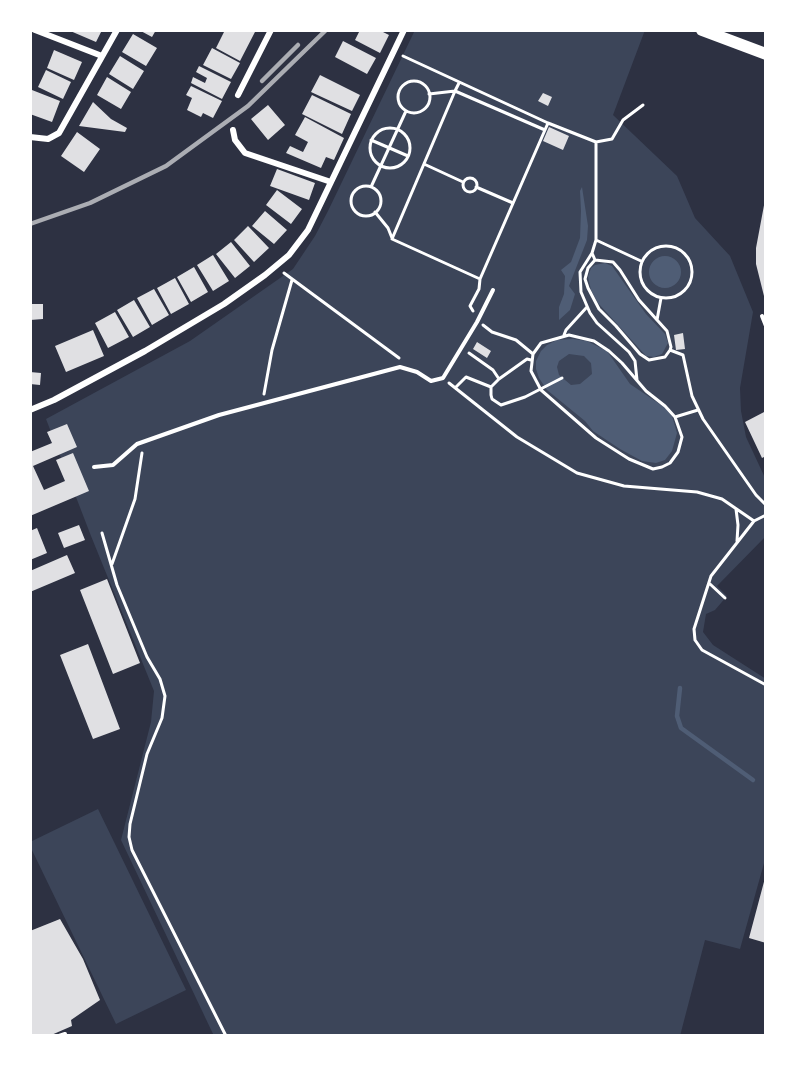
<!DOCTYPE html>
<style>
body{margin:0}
#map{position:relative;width:796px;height:1066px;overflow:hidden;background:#2d3142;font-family:Spectral,serif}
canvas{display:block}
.frame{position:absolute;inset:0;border:32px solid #fff;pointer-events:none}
</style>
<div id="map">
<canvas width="796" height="1066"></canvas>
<div class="frame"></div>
</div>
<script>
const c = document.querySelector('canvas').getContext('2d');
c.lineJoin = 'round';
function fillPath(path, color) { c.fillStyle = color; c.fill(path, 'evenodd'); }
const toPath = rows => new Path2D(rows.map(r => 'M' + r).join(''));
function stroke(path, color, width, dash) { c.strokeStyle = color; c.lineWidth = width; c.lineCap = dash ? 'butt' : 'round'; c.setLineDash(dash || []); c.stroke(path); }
fillPath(toPath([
 [415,30,645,30,613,115,677,176,695,218,730,256,753,312,740,388,741,411,746,437,766,480,766,536,717,586,727,596,715,610,706,614,703,632,713,645,766,679,766,856,740,949,705,940,680,1036,214,1036,121,840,151,722,154,691,91,536,46,419,190,341,293,269,315,236,328,211],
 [98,809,186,990,116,1024,30,846,30,842]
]), '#3c4559');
fillPath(toPath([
 [582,187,588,226,587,240,569,286,575,294,570,310,559,320,559,307,564,294,565,276,561,270,571,262,580,238,581,211,580,191],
 '649 272a16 16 0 1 1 32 0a16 16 0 1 1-32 0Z',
 [605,263,612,266,646,314,665,334,668,343,662,354,654,357,646,356,598,303,591,290,588,277,591,268,595,265],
 [573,339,587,341,607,351,630,384,664,407,672,416,677,433,672,451,665,460,656,463,642,461,620,449,593,431,585,421,547,390,539,378,536,369,536,361,541,351,547,345,557,340],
 [569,354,584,356,591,363,592,374,580,384,571,385,559,375,557,367,559,361]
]), '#4f5d75');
stroke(toPath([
 [680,688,677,716,681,728,753,780]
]), '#4f5d75', 4.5);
fillPath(toPath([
 [68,30,102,30,96,42],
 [139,30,156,30,152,37],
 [225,30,256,30,240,61,216,48],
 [360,30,379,30,389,35,380,53,355,40],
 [133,34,157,48,146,66,122,52],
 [343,41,376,58,367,74,335,57],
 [212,48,240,63,231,79,203,65],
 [54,50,82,62,74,80,47,68],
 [120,56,144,71,133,89,109,74],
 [199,66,231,82,222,99,191,83,193,77,205,83,207,78,196,72],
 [46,70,71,82,63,99,38,87],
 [320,75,360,95,352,111,311,92],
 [107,77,131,92,121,109,97,95],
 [191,86,222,101,213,118,203,113,201,117,187,110,192,98,186,95],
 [32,90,60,101,52,122,30,114],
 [543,93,552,97,548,106,538,101],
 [312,95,351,114,342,134,302,114],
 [93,102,111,119,127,128,125,132,79,126],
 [268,105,285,125,268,140,251,119],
 [305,117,344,138,334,160,326,157,321,168,286,153,290,146,303,152,308,142,295,135],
 [549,127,569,136,563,150,543,141],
 [77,132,100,149,84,172,61,156],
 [277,169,315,183,309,200,270,186],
 [277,190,302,209,291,224,266,205],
 [765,200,766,200,765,300,756,264,756,248],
 [265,211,287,230,274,244,252,226],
 [248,226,269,248,254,262,234,240],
 [231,242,250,266,235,278,216,254],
 [213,255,229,281,213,291,197,265],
 [194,267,208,292,191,302,177,277],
 [175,278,189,304,171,314,157,288],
 [154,289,169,315,152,325,137,298],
 [134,300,150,327,133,337,117,310],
 [30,304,43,304,43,319,30,320],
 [115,312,129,337,108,348,95,323],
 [93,330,104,356,66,372,55,346],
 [683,333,685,349,676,350,674,335],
 [477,342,491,351,487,358,473,349],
 [30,372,41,373,40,385,30,384],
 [766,411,766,456,762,458,745,422],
 [67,424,77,447,33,466,44,490,65,481,56,460,73,453,89,491,30,516,30,452,52,443,47,432],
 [79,525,85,540,64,548,58,533],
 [37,528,47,553,30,560,30,531],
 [67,555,75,573,30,592,30,571],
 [107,579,140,663,113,674,80,590],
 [88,644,120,729,93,739,60,655],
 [765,878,766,878,766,943,749,938],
 [60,919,83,959,100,1000,71,1020,72,1026,49,1036,30,1036,30,931]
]), '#e0e0e3');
stroke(toPath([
 [403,56,548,123],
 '398 97a16 16 0 1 1 32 0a16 16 0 1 1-32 0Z',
 [429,94,455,91,459,83],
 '370 148a20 20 0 1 1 40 0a20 20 0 1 1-40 0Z',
 [371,140,408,156],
 [596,142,612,139,623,120,643,105],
 [424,164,463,182],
 '463 185a7 7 0 1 1 14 0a7 7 0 1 1-14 0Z',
 '351 201a15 15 0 1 1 30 0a15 15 0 1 1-30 0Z',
 [371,187,406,111],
 [476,187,513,203],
 [375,212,388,228,392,238],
 [596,240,641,261],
 '640 272a26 26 0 1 1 52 0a26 26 0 1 1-52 0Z',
 [592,253,580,272,581,292,590,313,597,323,629,352,635,361,637,380],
 [595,260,613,262,620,270,639,300,667,331,671,347,670,350,665,357,649,360,640,354,616,326,599,309,588,288,585,279,588,268,595,260],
 [284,273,399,358],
 [480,279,392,239,455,91,545,130],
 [473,311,470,306,479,289,480,279,548,123,596,142,596,240,592,253,595,260],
 [657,320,661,298],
 [483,325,492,332,516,340,533,354],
 [564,335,566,330,587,307],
 [569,335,594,341,609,351,622,363,646,391,665,406,675,417,682,437,678,452,670,463,662,467,653,469,629,459,596,438,541,390,531,371,533,354,541,343,569,335],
 [670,350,683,355,692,396,703,419,756,495,766,505],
 [469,353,493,370,499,379,527,359,531,360],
 [499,379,491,387,491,395,492,399,501,405,525,397,562,378],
 [449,383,517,437,577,473,624,486,697,492,722,499,754,521],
 [456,387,466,377,491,387],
 [264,394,272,350,292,280],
 [675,417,698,410],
 [736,509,738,525,737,541],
 [766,515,754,521,711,576,694,629,695,640,702,650,766,685],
 [102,533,117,585,147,657,160,679,165,696,162,718,147,754,130,824,129,837,132,850,226,1036],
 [112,564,135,499,142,453],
 [710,584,725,598]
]), '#fff', 3);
stroke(toPath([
 [762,316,766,326],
 [94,467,113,465,137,444,219,415,400,367,417,372,431,381,443,378,477,322,493,290],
 [59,1036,65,1034]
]), '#fff', 4);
stroke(toPath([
 [35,30,102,56],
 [238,95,271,30],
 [233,130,235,140,245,153,331,182],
 [30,137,48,139,59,133,117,30],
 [30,410,54,400,145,351,224,304,265,275,289,255,308,230,404,30]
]), '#fff', 6);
stroke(toPath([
 [702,30,766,54]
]), '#fff', 12);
stroke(toPath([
 [262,81,298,45],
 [30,224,90,203,166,166,248,106,326,30]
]), '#abadb3', 4.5);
</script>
